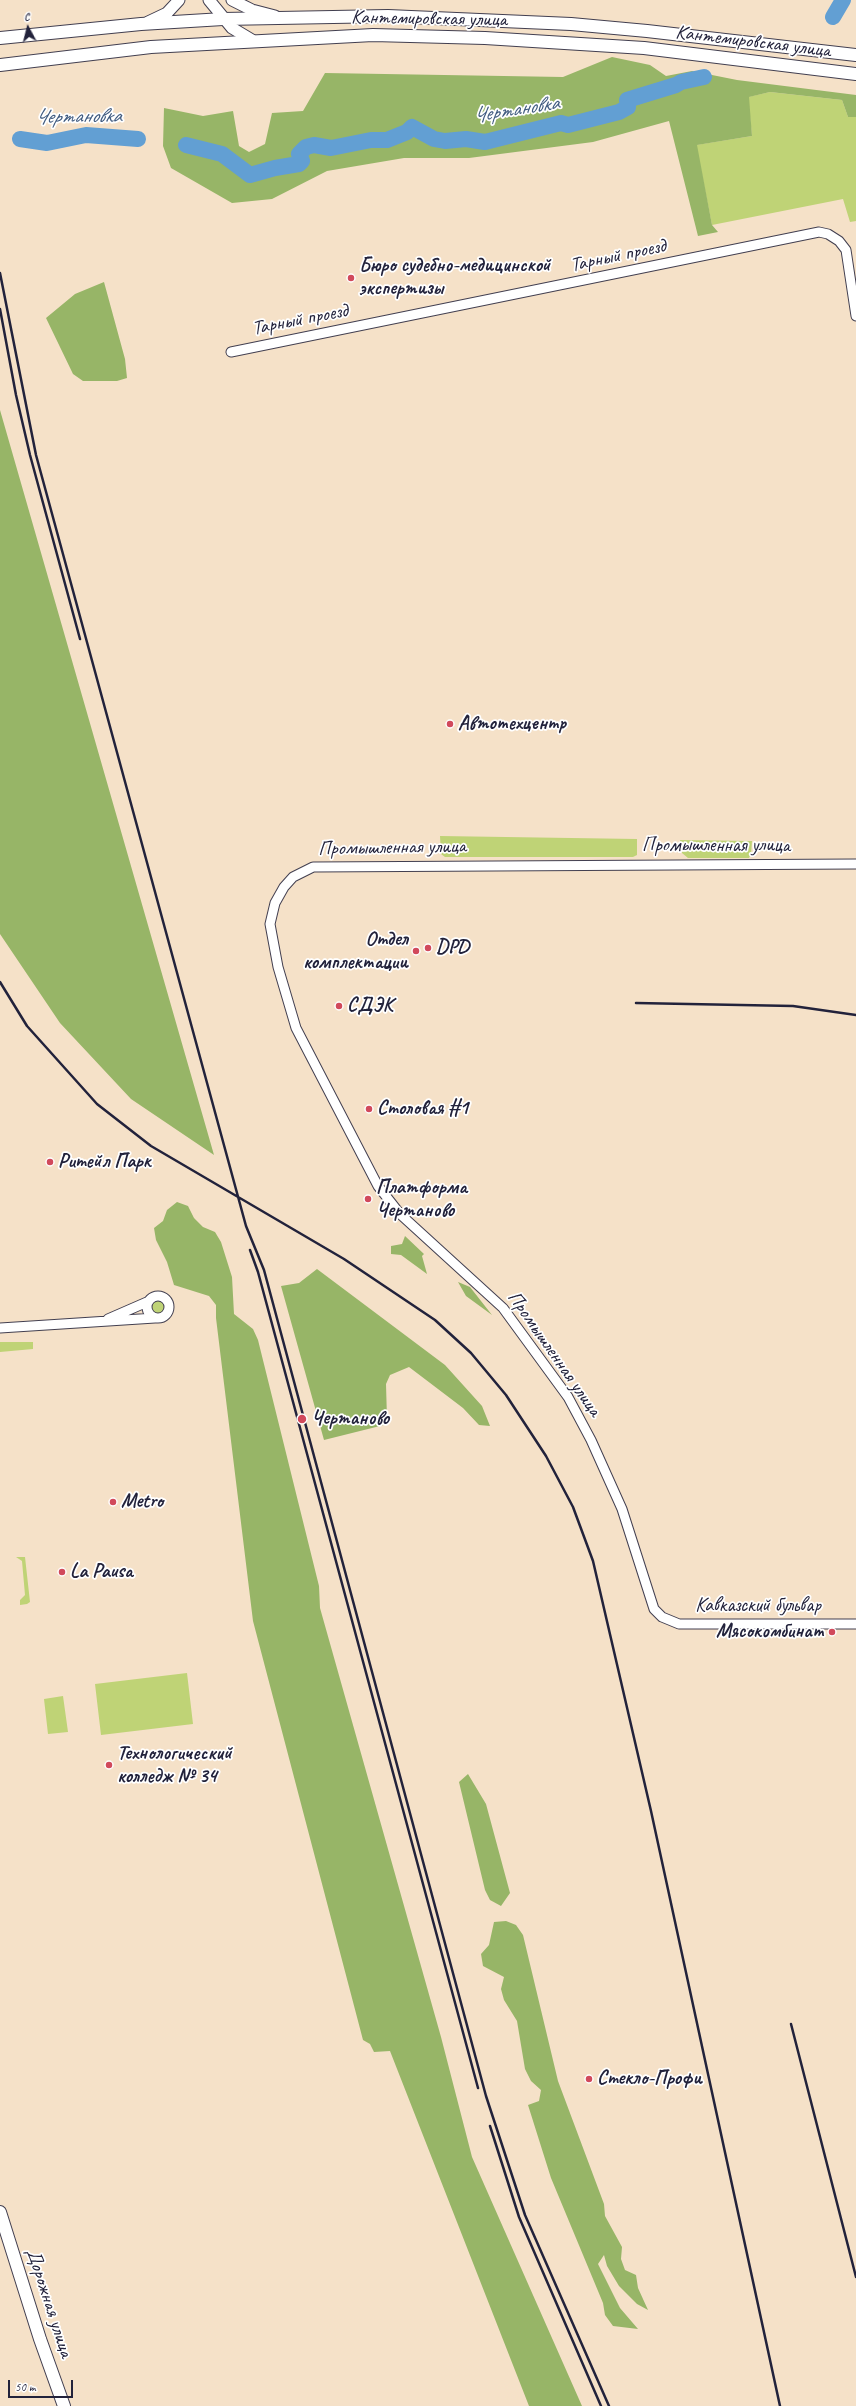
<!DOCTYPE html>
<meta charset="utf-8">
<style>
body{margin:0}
#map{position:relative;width:856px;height:2406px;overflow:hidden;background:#f5e1c8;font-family:Caveat,sans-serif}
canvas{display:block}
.north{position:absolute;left:8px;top:8px;width:40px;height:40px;-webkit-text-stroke:3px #fff;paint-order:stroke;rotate:353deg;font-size:11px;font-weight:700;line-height:16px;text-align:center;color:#22223b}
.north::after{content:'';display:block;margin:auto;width:14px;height:18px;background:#22223b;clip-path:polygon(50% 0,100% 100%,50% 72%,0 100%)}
.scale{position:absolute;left:8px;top:2380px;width:65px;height:18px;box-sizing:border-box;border:2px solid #22223b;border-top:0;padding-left:5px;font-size:12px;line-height:14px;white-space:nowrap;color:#22223b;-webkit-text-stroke:3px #fff;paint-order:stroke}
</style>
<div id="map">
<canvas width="856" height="2406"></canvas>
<div class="north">С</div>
<div class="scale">50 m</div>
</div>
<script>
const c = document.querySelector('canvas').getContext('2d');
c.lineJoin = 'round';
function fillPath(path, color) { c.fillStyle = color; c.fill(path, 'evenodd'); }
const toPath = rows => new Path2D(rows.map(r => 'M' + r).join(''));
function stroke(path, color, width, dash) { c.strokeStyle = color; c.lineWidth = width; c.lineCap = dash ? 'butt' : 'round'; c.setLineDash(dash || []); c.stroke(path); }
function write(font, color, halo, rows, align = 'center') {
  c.font = font + ' Caveat,sans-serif'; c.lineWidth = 3.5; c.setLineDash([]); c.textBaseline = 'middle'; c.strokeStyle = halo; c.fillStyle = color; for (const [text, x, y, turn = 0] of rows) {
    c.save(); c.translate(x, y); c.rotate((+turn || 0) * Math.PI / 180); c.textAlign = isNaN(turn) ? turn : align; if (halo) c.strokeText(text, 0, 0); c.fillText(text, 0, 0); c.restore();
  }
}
fillPath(toPath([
 [770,92,842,100,848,117,856,117,856,221,850,222,843,199,712,225,696,145,752,136,748,97],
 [440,836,637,839,637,855,633,857,445,857,441,854],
 [680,840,752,841,751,854,749,858,688,858,682,853],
 '150 1307a8 8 0 1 1 16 0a8 8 0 1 1-16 0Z',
 [0,1342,33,1342,33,1349,0,1352],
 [16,1557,25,1557,30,1602,27,1604,20,1605,20,1600,25,1595,22,1561],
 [187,1673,193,1724,101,1735,95,1684],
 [63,1696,68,1732,48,1734,44,1699]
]), '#bfd376');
fillPath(toPath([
 [612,57,650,65,666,76,692,71,737,80,856,95,856,117,848,117,842,100,770,92,749,97,752,136,697,145,712,225,718,232,698,236,669,121,593,142,469,158,404,158,327,171,272,199,232,203,171,168,163,146,164,108,203,116,233,111,239,146,249,152,265,144,272,113,303,111,325,73,563,77],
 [104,282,125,359,127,378,117,381,83,381,73,374,46,318,75,294],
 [0,410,214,1155,131,1099,60,1023,0,934],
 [177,1202,188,1206,194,1218,203,1227,215,1232,221,1242,232,1277,234,1314,253,1329,258,1340,319,1586,320,1608,441,2037,472,2157,582,2406,529,2406,390,2051,374,2052,370,2044,363,2040,253,1621,216,1318,216,1305,209,1296,174,1285,167,1262,156,1240,154,1228,163,1221,167,1210],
 [405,1236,424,1254,422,1256,427,1274,401,1255,391,1254,391,1246,402,1244],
 [317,1269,445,1365,482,1406,490,1426,479,1425,463,1408,409,1367,390,1375,386,1384,387,1419,384,1425,324,1440,281,1286,299,1283],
 [458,1282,470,1287,492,1315,466,1296],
 [468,1774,486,1804,510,1893,501,1906,490,1900,485,1890,459,1782],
 [506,1921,516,1925,523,1935,558,2081,604,2204,605,2216,622,2247,621,2259,625,2270,636,2275,638,2288,648,2310,637,2304,619,2286,607,2266,604,2255,598,2264,620,2308,638,2329,613,2326,605,2315,603,2303,551,2178,528,2105,539,2101,541,2090,531,2081,525,2069,517,2021,504,2000,501,1989,504,1977,483,1966,481,1954,489,1945,494,1922]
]), '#97b567');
stroke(toPath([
 [833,17,843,0],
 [20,139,47,143,86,135,138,139],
 [186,145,222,154,250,175,275,168,299,164,302,161,299,154,306,147,314,145,331,148,371,140,387,140,407,132,412,127,434,139,445,141,466,139,485,142,561,123,568,125,619,112,628,107,627,100,676,85,681,82,704,77]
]), '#629fd3', 16);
const minor = toPath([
 [231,352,819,232,828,234,839,241,846,250,856,316],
 [856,864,313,867,293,877,284,887,275,903,270,924,278,967,296,1028,378,1186,400,1214,503,1308,568,1397,591,1440,622,1509,654,1609,662,1617,679,1624,856,1624],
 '147 1307a11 11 0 1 1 22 0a11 11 0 1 1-22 0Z',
 [108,1319,147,1302],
 [0,1328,155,1318]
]);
const tertiary = toPath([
 [209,0,232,28,252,40],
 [232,0,252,10,275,16],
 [148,22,167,13,179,0]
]);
const secondary = toPath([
 [0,38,141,24,223,19,388,16,571,24,647,31,856,55],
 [0,65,151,47,373,35,485,38,644,48,856,74],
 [0,2212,40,2339,64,2406]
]);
stroke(minor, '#423f50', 11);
stroke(tertiary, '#423f50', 13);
stroke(secondary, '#423f50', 14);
stroke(minor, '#fff', 9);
stroke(tertiary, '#fff', 11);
stroke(secondary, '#fff', 12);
stroke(toPath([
 [0,273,36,455,246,1226,264,1270,486,2096,525,2215,609,2406],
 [0,309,16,395,30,455,80,639],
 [0,982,27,1026,97,1104,151,1146,344,1259,435,1320,471,1353,506,1395,546,1456,573,1507,593,1561,651,1811,780,2406],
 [636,1003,793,1006,856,1015],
 [250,1250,258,1272,478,2088],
 [791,2024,856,2277],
 [490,2126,519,2217,601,2406]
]), '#22223b', 2.5);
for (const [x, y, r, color] of [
 [351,278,4,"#d1495b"],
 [450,724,4,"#d1495b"],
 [428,948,4,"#d1495b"],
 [416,951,4,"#d1495b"],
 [339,1006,4,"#d1495b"],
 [369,1109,4,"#d1495b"],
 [50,1162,4,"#d1495b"],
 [368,1199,4,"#d1495b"],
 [302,1419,5,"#d1495b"],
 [113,1502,4,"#d1495b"],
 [62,1572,4,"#d1495b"],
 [832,1632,4,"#d1495b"],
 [109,1765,4,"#d1495b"],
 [589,2079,4,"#d1495b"]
]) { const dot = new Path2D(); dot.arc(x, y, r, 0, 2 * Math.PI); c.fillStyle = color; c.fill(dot); stroke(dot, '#fff', 1.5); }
write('20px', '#22223b', '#fff', [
 ["Кантемировская улица",429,19,1],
 ["Кантемировская улица",753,42,7],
 ["Тарный проезд",618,256,-12],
 ["Тарный проезд",300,320,-11],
 ["Промышленная улица",716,846],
 ["Промышленная улица",392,848,-1],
 ["Промышленная улица",554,1354,55],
 ["Кавказский бульвар",758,1606],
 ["Дорожная улица",49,2303,72]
]);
write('bold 20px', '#22223b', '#fff', [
 ["Бюро судебно-медицинской",359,266],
 ["экспертизы",359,289],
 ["Автотехцентр",458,724],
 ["Отдел",408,940,"right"],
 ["комплектации",408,963,"right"],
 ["DPD",436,948],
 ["СДЭК",347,1006],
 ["Столовая #1",377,1109],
 ["Ритейл Парк",58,1162],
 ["Платформа",376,1188],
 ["Чертаново",376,1211],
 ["Чертаново",311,1419],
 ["Metro",121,1502],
 ["La Pausa",70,1572],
 ["Мясокомбинат",824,1632,"right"],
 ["Технологический",117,1754],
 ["колледж № 34",117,1777],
 ["Стекло-Профи",597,2079]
], 'left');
write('italic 21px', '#3f5a7f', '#fff', [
 ["Чертановка",516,110,-9],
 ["Чертановка",78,117,-1]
]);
</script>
